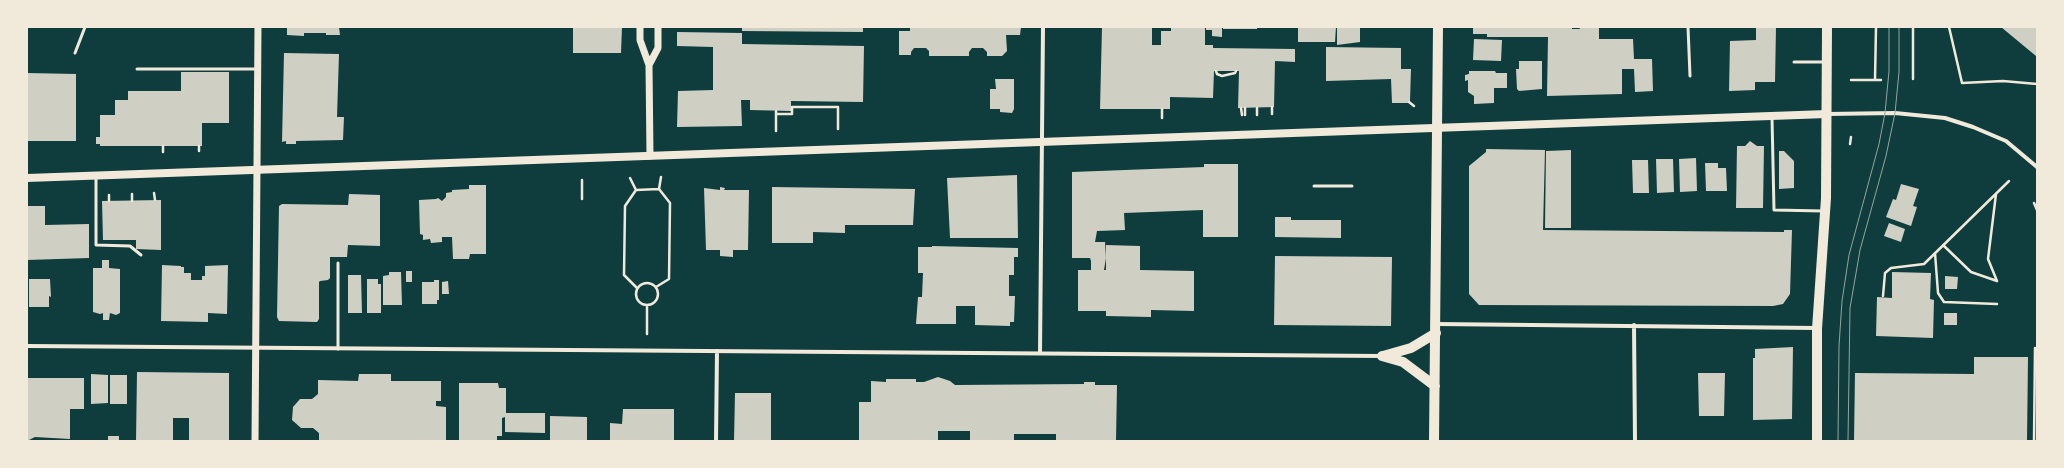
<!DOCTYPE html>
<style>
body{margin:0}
#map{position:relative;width:2064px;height:468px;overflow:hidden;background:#0f3d3e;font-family:"Asap Condensed",sans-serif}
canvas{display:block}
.frame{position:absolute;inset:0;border:28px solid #f1e9da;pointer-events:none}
</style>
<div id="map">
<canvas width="2064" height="468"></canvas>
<div class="frame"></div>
</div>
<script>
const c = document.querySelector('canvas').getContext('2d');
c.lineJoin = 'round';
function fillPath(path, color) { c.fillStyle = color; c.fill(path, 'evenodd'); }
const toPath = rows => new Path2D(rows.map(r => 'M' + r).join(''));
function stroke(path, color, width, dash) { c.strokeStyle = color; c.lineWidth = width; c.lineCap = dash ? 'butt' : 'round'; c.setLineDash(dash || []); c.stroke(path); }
fillPath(toPath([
 [287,27,339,27,340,35,326,35,326,33,304,33,304,36,287,35],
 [573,27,622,27,621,53,573,53],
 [742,27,863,27,863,32,742,31],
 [910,27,1021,27,1020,35,1006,35,1007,51,1002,56,987,56,987,52,983,48,972,48,969,52,969,56,929,56,929,51,926,48,914,48,911,52,911,55,899,55,899,31,910,31],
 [1102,27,1152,28,1152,45,1161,45,1161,31,1171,31,1171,27,1205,27,1205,45,1213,45,1213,48,1295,49,1295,62,1275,61,1274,107,1238,108,1239,71,1214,71,1213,98,1170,97,1170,109,1100,109],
 [1206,27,1222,27,1222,37,1212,36,1212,30,1206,30],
 [1223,27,1257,27,1257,29,1223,29],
 [1298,27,1336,27,1335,42,1298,42],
 [1337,27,1360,27,1360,42,1337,45],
 [1473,27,1572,27,1572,29,1580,29,1579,27,1599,27,1599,39,1633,39,1634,59,1652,59,1653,91,1635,92,1634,69,1622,69,1622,94,1547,96,1548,37,1487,37,1487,34,1473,34],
 [1756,27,1776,27,1775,82,1755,82,1755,90,1729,91,1730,41,1756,40],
 [2001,27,2037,27,2037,57,2036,56],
 [677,32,742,33,742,44,864,46,863,102,791,101,791,111,750,110,750,100,741,100,742,126,677,127,678,91,713,90,713,47,677,46],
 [1474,39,1502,40,1501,61,1473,60],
 [1326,47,1401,48,1401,69,1411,69,1410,101,1408,103,1392,103,1391,79,1326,81],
 [284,53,339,54,337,117,344,117,343,140,296,141,296,144,286,144,286,141,282,142],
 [1519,61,1542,61,1542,89,1519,91,1517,89,1516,69,1519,69],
 [1469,71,1495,71,1496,73,1507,73,1507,88,1494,88,1494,103,1474,104,1474,96,1468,92,1468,80,1465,81,1465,75,1469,74],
 [181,72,229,72,229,123,202,123,202,146,100,146,100,144,96,144,96,137,100,137,100,115,115,115,115,100,128,100,128,91,181,91],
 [27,73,76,74,76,141,27,141],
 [995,79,1014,79,1014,109,1012,113,1000,112,1000,109,990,109,990,89,996,89],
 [1750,141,1757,146,1764,146,1763,208,1736,208,1737,146,1745,146],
 [1486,149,1545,150,1543,230,1784,232,1784,230,1792,230,1790,294,1783,304,1773,306,1479,305,1469,294,1469,166,1486,152],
 [1571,150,1571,228,1545,228,1546,151],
 [1779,151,1784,151,1794,161,1794,188,1779,189],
 [1696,158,1697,191,1680,192,1679,159],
 [1656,159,1673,159,1674,192,1657,193],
 [1632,160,1648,160,1649,193,1633,193],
 [1705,163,1718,163,1718,168,1726,168,1727,191,1706,191],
 [1204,164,1238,164,1238,237,1203,237,1203,210,1124,213,1125,230,1097,231,1095,242,1105,242,1106,258,1104,270,1106,270,1106,245,1140,246,1140,270,1194,271,1194,311,1151,310,1151,317,1106,316,1106,311,1078,311,1078,270,1091,270,1091,261,1090,258,1072,258,1072,172,1204,167],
 [1017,175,1018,238,950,238,947,178],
 [1901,184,1919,189,1913,206,1917,207,1911,226,1886,217,1893,199,1896,200],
 [469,185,486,185,486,254,470,254,469,259,453,259,452,237,442,237,442,242,431,243,430,239,423,240,423,235,420,234,419,200,436,199,438,198,442,201,446,197,446,193,452,192,452,190,469,189],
 [720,187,725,188,724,190,749,190,748,250,733,250,733,257,720,256,720,250,706,250,704,188,720,190],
 [772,187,915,189,913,225,845,225,845,233,813,232,813,243,772,243],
 [349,194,380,195,380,246,348,245,347,257,330,257,330,278,328,280,320,281,319,282,319,319,317,322,279,321,277,317,279,206,282,204,348,205],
 [161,200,161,250,136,249,136,240,103,240,102,201],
 [27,206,45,206,45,225,89,224,89,258,27,260],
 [1275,217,1291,217,1291,220,1341,220,1341,238,1275,237],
 [1889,223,1905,229,1901,242,1884,236],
 [932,246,1018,248,1018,257,1014,257,1014,275,1009,275,1009,296,1015,296,1014,322,1010,322,1010,326,975,325,975,306,956,306,956,324,916,324,918,297,922,297,923,273,918,273,918,247,932,247],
 [1275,256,1392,257,1391,326,1274,325],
 [102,260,109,260,109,268,120,269,120,313,116,315,110,313,109,320,103,320,103,313,100,314,93,312,93,268,102,268],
 [162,265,181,266,181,267,184,267,184,273,191,273,191,280,202,280,202,276,205,276,205,266,228,265,227,314,208,313,208,322,161,321],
 [406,271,412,271,412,282,406,282],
 [389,272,401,272,402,305,383,305,383,276,389,275],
 [1892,272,1931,273,1930,299,1934,300,1933,338,1876,336,1877,297,1892,298],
 [348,275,361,275,362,313,348,313],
 [1945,276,1958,277,1957,289,1945,289],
 [29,279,50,279,51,297,49,296,49,307,29,307],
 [367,279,378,279,378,284,381,284,381,313,367,313],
 [434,280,439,280,439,300,437,300,437,304,422,304,422,282,434,282],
 [448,281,449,294,442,294,442,282],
 [1944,313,1957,313,1957,325,1944,325],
 [1793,347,1792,419,1753,420,1753,358,1755,358,1755,349],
 [1974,357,2028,357,2027,441,1854,441,1855,373,1974,374],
 [137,372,229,373,229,441,189,441,189,418,173,418,173,441,136,441],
 [1698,373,1725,373,1724,416,1699,416],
 [91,374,108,375,108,403,91,404],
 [359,374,391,374,391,381,441,381,441,401,436,401,436,406,446,407,446,441,319,441,319,433,313,428,301,428,292,420,293,407,300,399,312,399,318,394,318,380,358,381],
 [110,375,127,375,127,404,110,404],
 [938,377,950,381,955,385,1084,384,1084,382,1095,382,1095,385,1117,385,1116,441,1056,441,1056,434,1014,434,1014,441,970,441,970,431,938,431,938,441,859,441,859,402,871,402,871,381,886,382,886,379,916,379,916,382,924,382],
 [27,378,84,378,84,409,70,409,70,439,35,437,27,441],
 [459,383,498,383,499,388,506,388,506,413,545,413,545,433,505,432,505,417,502,418,502,436,497,436,497,441,459,441],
 [735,393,771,393,771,441,734,441],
 [623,409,674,409,674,441,610,441,610,423,622,424],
 [550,416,587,417,587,441,550,441],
 [108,436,119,436,119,441,108,441]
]), '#cfcfc3');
stroke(toPath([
 [1949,27,1962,83,2003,81,2037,84],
 [1216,71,1217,74,1222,76,1235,73,1236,71],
 [1913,79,1913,27],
 [1851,80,1881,80],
 [1875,80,1876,27],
 [1409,102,1414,106],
 [1272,107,1272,114],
 [1241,108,1242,115],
 [1245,108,1245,115],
 [1257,108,1257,115],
 [776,111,776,131],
 [776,114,792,114,792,107,838,107,838,129],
 [1162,118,1162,109],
 [1850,144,1851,137],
 [163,146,163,152],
 [199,146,199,151],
 [630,178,636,190,625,206,624,275,637,288],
 [636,190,659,189],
 [154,193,155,200],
 [132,194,132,201],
 [109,195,109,201],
 [582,199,582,180],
 [2034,203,2037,210],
 [1943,245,1971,272,1997,281,1988,259,1996,194],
 [1935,253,1938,293,1944,302,1997,304],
 '636 294a11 11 0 1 1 22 0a11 11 0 1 1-22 0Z',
 [656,287,669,279,670,203,659,189,661,177],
 [1883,296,1885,273,1891,268,1924,264,2009,181],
 [647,334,647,305],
 [2034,441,2035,348]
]), '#f1e9da', 2.5);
stroke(toPath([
 [1688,27,1690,76],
 [75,53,85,27],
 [1794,62,1825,62],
 [137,69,257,69],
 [1772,117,1774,210,1823,211],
 [96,176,96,245,130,246,141,255],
 [1314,186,1352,186],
 [338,263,338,349]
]), '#f1e9da', 3);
stroke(toPath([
 [1827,114,1895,113,1945,118,1973,127,2006,141,2037,167],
 [1437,324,1816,328],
 [1634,325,1635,441],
 [27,346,1382,356],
 [1040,353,1043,27],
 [716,441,717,351]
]), '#f1e9da', 4);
stroke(toPath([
 [640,27,640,40,649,65,650,156],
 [649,65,658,48,658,27],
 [255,441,258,27]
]), '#f1e9da', 7);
stroke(toPath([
 [27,178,1827,114]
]), '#f1e9da', 8);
stroke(toPath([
 [1382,356,1403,362,1435,386],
 [1383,356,1411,348,1436,333],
 [1434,441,1438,27],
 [1817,441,1817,329,1826,198,1827,27]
]), '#f1e9da', 10);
stroke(toPath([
 [1838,441,1839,346,1842,301,1849,255,1879,144,1885,113,1889,71,1889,27],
 [1848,441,1850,308,1860,250,1886,156,1895,113,1899,72,1899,27]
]), '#97a49c', 1);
</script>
